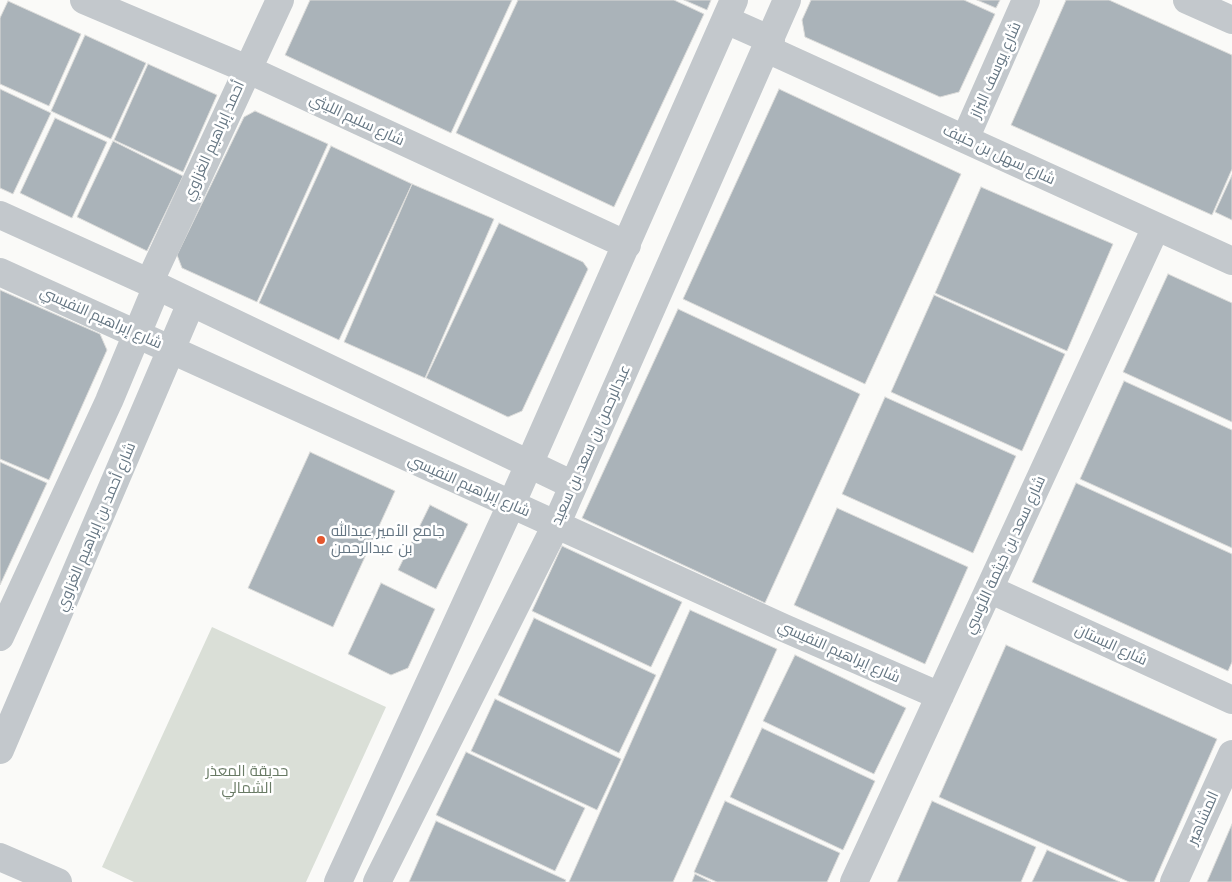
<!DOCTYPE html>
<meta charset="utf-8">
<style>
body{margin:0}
canvas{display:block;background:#fafaf8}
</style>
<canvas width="1232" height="882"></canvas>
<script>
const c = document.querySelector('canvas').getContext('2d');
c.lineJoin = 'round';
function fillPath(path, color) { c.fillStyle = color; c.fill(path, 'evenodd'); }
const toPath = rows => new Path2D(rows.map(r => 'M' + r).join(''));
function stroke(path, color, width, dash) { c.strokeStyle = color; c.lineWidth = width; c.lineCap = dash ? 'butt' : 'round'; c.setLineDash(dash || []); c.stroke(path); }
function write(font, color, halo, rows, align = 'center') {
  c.font = font + ' Inter,Cairo,sans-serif'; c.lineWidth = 5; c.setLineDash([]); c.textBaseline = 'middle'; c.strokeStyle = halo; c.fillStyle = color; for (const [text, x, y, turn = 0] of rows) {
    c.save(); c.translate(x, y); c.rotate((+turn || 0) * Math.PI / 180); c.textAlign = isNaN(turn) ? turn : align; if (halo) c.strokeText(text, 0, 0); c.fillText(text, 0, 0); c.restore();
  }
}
fillPath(toPath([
 [212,627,386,707,306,882,134,882,102,867]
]), '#dadfd7');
const building = toPath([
 [310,0,512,0,451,133,285,55,310,0],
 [518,0,674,0,704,14,614,207,456,133,518,0],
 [684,0,711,0,707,10,684,0],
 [811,0,964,0,995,14,959,92,940,97,805,37,802,20,811,0],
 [977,0,1000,0,996,8,977,0],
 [1066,0,1109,0,1232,55,1232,169,1212,215,1011,125,1066,0],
 [8,1,81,34,49,106,0,84,0,18,8,1],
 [85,35,146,63,111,139,51,111,85,35],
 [148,64,217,95,183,172,114,140,148,64],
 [0,89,51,113,13,194,0,188,0,89],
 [779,89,961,174,865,384,683,299,779,89],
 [255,111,328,144,257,302,182,268,177,255,244,117,255,111],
 [55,118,107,142,72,218,20,193,55,118],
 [113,141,183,176,147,251,77,217,113,141],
 [331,146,412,184,339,340,259,303,331,146],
 [1232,175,1232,220,1215,212,1232,175],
 [412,184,494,219,425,378,344,342,412,184],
 [981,187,1113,244,1067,351,935,293,981,187],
 [499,223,583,262,588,269,522,411,508,417,426,378,499,223],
 [1168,274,1232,303,1232,422,1123,372,1168,274],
 [0,290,100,334,107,350,49,480,0,459,0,290],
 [934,295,1065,354,1022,451,891,392,934,295],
 [678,309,860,394,765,603,582,518,678,309],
 [1124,381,1232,430,1232,548,1080,479,1124,381],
 [885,397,1016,456,973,553,842,494,885,397],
 [310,452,395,491,333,627,248,588,310,452],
 [0,462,47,483,0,585,0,462],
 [1076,483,1232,554,1232,662,1228,671,1032,582,1076,483],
 [430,505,468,524,436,589,398,570,430,505],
 [837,508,968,567,925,664,794,605,837,508],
 [562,546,682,602,651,667,532,611,562,546],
 [381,583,435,609,408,668,391,675,348,654,381,583],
 [690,610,777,649,673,882,569,882,690,610],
 [534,618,656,675,619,753,498,695,534,618],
 [1006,645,1217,739,1154,882,1129,882,939,797,1006,645],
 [795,655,906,708,874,774,763,721,795,655],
 [495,699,621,759,597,810,471,751,495,699],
 [762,728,875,781,843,850,730,797,762,728],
 [466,752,585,808,555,871,436,815,466,752],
 [725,801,840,853,827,882,717,882,694,872,725,801],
 [932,801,1036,847,1021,882,897,882,932,801],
 [436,821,566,880,565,882,409,882,436,821],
 [1232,824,1232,882,1207,882,1232,824],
 [1047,850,1120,882,1032,882,1047,850],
 [695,874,711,882,692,882,695,874]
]);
fillPath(building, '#aab3b9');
stroke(building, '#dcdcda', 1);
stroke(toPath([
 [84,0,247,69,627,245],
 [1187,0,1232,20],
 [726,20,771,40],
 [767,49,1232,261],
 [965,139,1026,0],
 [0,215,157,286,573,485],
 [0,272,784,628,940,696],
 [149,283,280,0],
 [989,589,1232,700],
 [0,637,109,401,157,286],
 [0,750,191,303],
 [0,857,58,882],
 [338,882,511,505,734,0],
 [377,882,556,525,787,0],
 [854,882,1156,227],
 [1174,882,1232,754]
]), '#c3c8cc', 28);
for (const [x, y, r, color] of [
 [321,540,5,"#e4572e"]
]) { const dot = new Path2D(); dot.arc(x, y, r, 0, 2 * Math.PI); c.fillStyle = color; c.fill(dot); stroke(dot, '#fff', 2); }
write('15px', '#657683', '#fff', [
 ["شارع يوسف البزاز",996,70,-66],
 ["شارع سليم الليثي",357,120,25],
 ["أحمد إبراهيم الغزاوي",214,141,-66],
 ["شارع سهل بن حنيف",999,155,25],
 ["شارع إبراهيم النفيسي",101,318,24],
 ["عبدالرحمن بن سعد بن سعيد",591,445,-66],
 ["شارع إبراهيم النفيسي",469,486,24],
 ["شارع أحمد بن إبراهيم الغزاوي",96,527,-67],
 ["شارع سعد بن خيثمة الأوسي",1005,555,-65],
 ["شارع البستان",1111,645,25],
 ["شارع إبراهيم النفيسي",839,652,24],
 ["المشاهير",1203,818,-66]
]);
write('15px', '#657683', '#fff', [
 ["جامع الأمير عبدالله",331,531],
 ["بن عبدالرحمن",331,548]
], 'left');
write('15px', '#687a64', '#fff', [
 ["حديقة المعذر",247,771],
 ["الشمالي",247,788]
]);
</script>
